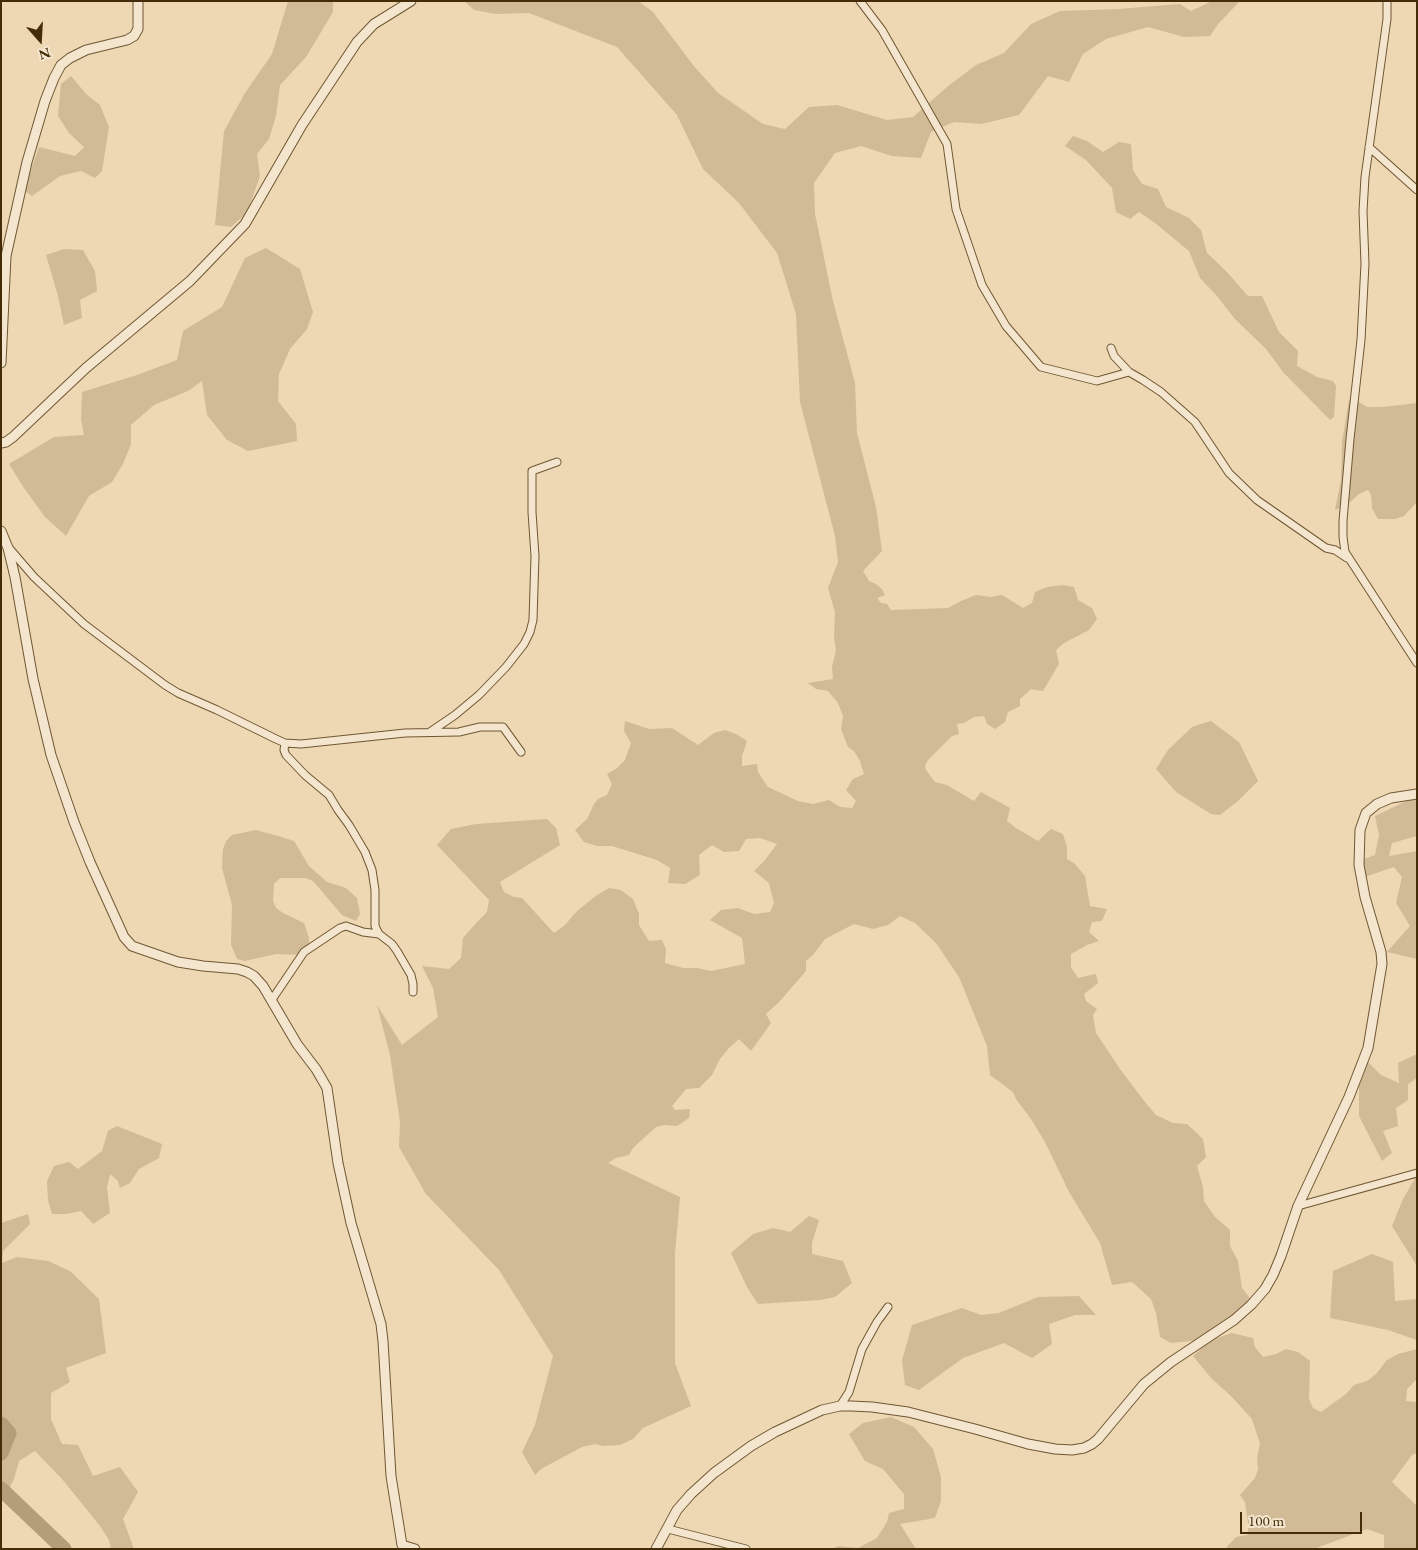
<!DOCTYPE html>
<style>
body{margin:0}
#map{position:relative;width:1418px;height:1550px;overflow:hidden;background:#eed7b3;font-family:"EB Garamond",serif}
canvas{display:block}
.frame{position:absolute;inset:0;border:2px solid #432c07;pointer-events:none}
.north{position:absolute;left:15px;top:15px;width:50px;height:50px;-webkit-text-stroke:4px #f4e5ce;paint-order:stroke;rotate:161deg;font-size:14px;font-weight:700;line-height:20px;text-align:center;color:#432c07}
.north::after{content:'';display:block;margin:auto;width:18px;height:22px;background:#432c07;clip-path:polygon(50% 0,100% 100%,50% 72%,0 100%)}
.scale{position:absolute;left:1240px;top:1512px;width:122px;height:22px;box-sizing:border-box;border:2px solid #432c07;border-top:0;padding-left:6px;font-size:15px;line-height:18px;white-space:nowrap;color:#432c07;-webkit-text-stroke:4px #f4e5ce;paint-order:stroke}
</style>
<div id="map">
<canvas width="1418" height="1550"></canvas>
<div class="frame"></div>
<div class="north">N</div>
<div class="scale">100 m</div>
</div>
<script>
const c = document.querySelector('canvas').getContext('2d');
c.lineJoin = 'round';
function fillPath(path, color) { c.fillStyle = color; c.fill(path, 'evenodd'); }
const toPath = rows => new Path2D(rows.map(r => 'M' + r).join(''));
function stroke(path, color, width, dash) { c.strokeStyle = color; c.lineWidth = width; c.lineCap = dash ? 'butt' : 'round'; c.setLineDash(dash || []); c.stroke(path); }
fillPath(toPath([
 [288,1,333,1,333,12,306,57,280,85,276,116,269,139,257,154,260,176,247,213,231,227,215,225,224,131,245,93,272,54],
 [464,1,638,1,653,12,693,65,718,93,763,124,785,129,809,107,837,105,887,120,913,117,947,87,976,65,1004,53,1031,24,1060,11,1118,9,1180,4,1191,11,1212,1,1240,1,1218,24,1210,36,1184,37,1148,27,1106,39,1083,54,1069,82,1048,76,1019,115,981,124,954,122,931,132,921,158,892,156,861,146,835,153,814,183,815,214,833,301,855,383,857,433,876,507,882,551,863,571,869,581,876,584,882,589,885,595,877,598,881,603,887,604,891,610,948,608,961,601,976,595,991,597,1002,595,1023,608,1032,603,1035,592,1047,587,1063,585,1074,587,1078,600,1092,608,1097,619,1089,630,1064,643,1056,650,1059,664,1043,691,1031,689,1020,699,1020,706,1008,712,1005,722,995,729,987,724,984,716,974,717,964,723,957,724,959,734,952,736,928,760,925,765,926,770,935,782,947,785,974,801,981,792,1010,808,1007,821,1016,828,1038,841,1051,829,1063,834,1067,847,1067,859,1074,863,1085,876,1090,906,1107,909,1102,921,1092,922,1089,932,1099,941,1087,945,1071,954,1071,967,1078,978,1096,974,1098,983,1084,994,1086,1001,1097,1009,1093,1015,1096,1033,1120,1069,1145,1102,1156,1115,1173,1123,1187,1124,1203,1139,1206,1157,1197,1166,1203,1187,1204,1201,1215,1217,1230,1230,1230,1246,1238,1261,1242,1288,1253,1302,1201,1340,1171,1343,1160,1337,1156,1313,1151,1299,1132,1282,1112,1285,1100,1243,1069,1192,1045,1142,1031,1119,1016,1099,1013,1092,990,1075,987,1046,959,977,936,943,915,923,900,916,888,925,873,929,854,924,825,939,813,955,806,961,806,971,779,1002,766,1014,771,1023,751,1051,739,1039,729,1048,720,1059,712,1075,699,1088,686,1089,672,1106,675,1110,690,1109,689,1118,677,1126,665,1125,656,1127,633,1148,629,1155,616,1158,608,1163,680,1197,675,1253,675,1363,691,1406,643,1428,633,1439,620,1445,603,1446,595,1444,582,1447,541,1469,535,1475,522,1452,535,1425,553,1356,499,1270,426,1194,399,1147,400,1122,390,1055,377,1005,402,1045,438,1017,433,988,422,966,449,969,461,958,463,938,477,922,487,912,489,900,437,845,451,829,476,824,547,819,556,828,560,845,500,882,504,892,514,897,522,898,554,933,564,926,577,911,597,895,609,888,621,890,633,899,639,914,639,925,649,941,662,940,666,949,665,963,683,968,697,968,711,971,745,964,742,938,710,920,721,910,738,908,754,914,770,912,774,903,769,883,754,871,765,860,777,844,760,838,746,839,739,851,724,852,712,845,699,855,700,875,685,884,668,883,670,868,657,860,612,846,597,846,584,842,575,830,587,819,594,804,598,799,607,795,612,784,607,774,616,769,625,760,631,743,624,731,625,721,649,729,672,728,698,745,714,733,725,730,736,734,747,741,742,756,742,766,757,764,758,772,768,787,798,801,813,804,829,800,840,807,852,808,856,801,846,790,853,779,864,774,860,761,854,751,848,747,841,729,843,716,838,703,828,691,816,689,808,683,833,679,832,667,836,650,834,637,835,612,828,588,838,562,835,536,800,402,796,314,777,253,739,203,703,169,677,115,617,47,529,13,496,14,474,10],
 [71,76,87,95,100,105,109,127,102,171,95,178,81,171,60,176,32,196,25,191,29,175,39,147,75,156,84,147,69,133,58,116,61,84],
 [1073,136,1087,141,1103,152,1119,142,1131,144,1133,170,1142,184,1158,189,1166,207,1189,218,1201,230,1207,253,1226,271,1248,296,1262,296,1279,332,1298,351,1297,366,1317,377,1333,381,1336,386,1334,417,1330,420,1283,372,1266,349,1235,319,1217,296,1200,278,1189,251,1155,223,1139,212,1130,219,1116,212,1112,188,1086,160,1065,146],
 [266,248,300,269,313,312,307,329,290,349,279,374,278,401,296,424,297,441,248,451,227,440,207,415,202,381,188,391,154,405,131,425,131,444,123,464,112,482,89,496,66,536,45,517,24,488,9,464,54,437,84,435,81,420,82,392,137,375,177,360,183,331,222,307,245,258],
 [64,249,83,250,95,271,97,291,80,300,82,318,64,325,58,296,46,255],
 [1349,400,1355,400,1367,407,1383,407,1417,403,1417,502,1404,516,1395,519,1378,519,1372,508,1371,495,1368,490,1359,494,1348,504,1335,510,1341,480,1342,442],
 [1211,721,1239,742,1258,781,1238,801,1220,815,1211,814,1176,792,1156,769,1168,750,1192,727],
 [1417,796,1417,836,1392,843,1389,856,1417,851,1417,959,1387,952,1410,926,1396,903,1402,877,1394,867,1365,877,1361,860,1375,855,1379,835,1375,816],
 [256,830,278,836,294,841,309,866,327,882,346,888,357,898,360,914,356,921,342,915,313,881,305,878,280,878,274,884,273,901,276,908,283,913,304,923,309,938,309,945,300,955,276,954,245,961,237,959,231,945,232,905,222,868,223,849,226,841,232,835],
 [1417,1054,1417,1078,1408,1084,1408,1100,1396,1108,1398,1126,1383,1131,1392,1153,1382,1161,1359,1116,1359,1087,1368,1062,1381,1075,1399,1083,1398,1063],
 [117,1126,162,1144,159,1158,139,1169,130,1183,120,1188,118,1181,110,1174,107,1188,110,1213,93,1224,81,1211,66,1214,52,1214,48,1200,47,1181,54,1166,69,1162,78,1169,102,1151,108,1131],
 [1417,1175,1417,1266,1392,1226,1403,1199],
 [28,1214,30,1224,3,1251,2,1263,17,1257,48,1261,70,1271,99,1299,106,1353,66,1368,70,1382,51,1393,51,1419,62,1444,78,1445,93,1476,120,1467,138,1492,123,1519,134,1549,111,1549,109,1540,100,1526,62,1479,35,1451,19,1461,14,1479,8,1491,1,1489,1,1223],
 [809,1216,819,1220,812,1243,812,1254,843,1261,852,1283,835,1297,820,1300,758,1304,747,1287,731,1253,753,1234,773,1228,790,1232],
 [1372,1254,1393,1262,1395,1301,1417,1299,1417,1340,1388,1330,1330,1318,1333,1271],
 [1079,1296,1096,1315,1075,1315,1049,1324,1052,1344,1032,1358,1004,1343,963,1358,919,1390,905,1385,902,1360,912,1325,962,1308,981,1315,999,1313,1038,1297],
 [1232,1333,1253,1338,1255,1347,1263,1357,1276,1354,1286,1349,1298,1352,1310,1361,1309,1399,1313,1408,1321,1412,1346,1394,1354,1385,1367,1381,1376,1374,1387,1360,1398,1354,1417,1349,1417,1379,1407,1389,1406,1401,1417,1402,1417,1453,1412,1455,1392,1482,1417,1506,1417,1549,1384,1549,1384,1535,1367,1529,1314,1549,1225,1549,1236,1537,1248,1535,1248,1523,1245,1502,1240,1495,1255,1478,1258,1469,1257,1458,1260,1444,1252,1419,1231,1396,1211,1378,1193,1356,1203,1347,1214,1339],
 [891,1417,914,1427,933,1449,941,1477,941,1501,935,1518,900,1524,916,1549,833,1549,838,1546,858,1548,877,1538,887,1522,889,1513,904,1509,904,1494,883,1469,865,1461,849,1434,863,1423]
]), '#d1ba96');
stroke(toPath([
 [1,1424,9,1433,1,1453],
 [1,1489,64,1549]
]), '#b49d79', 15);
const minor = toPath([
 [860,1,882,30,947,144,956,209,982,285,1006,326,1041,367,1097,381,1129,372],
 [1387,1,1387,19,1365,177,1363,211,1365,264,1361,340,1350,439,1343,521,1343,537,1345,552,1417,663],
 [1369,147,1417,190],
 [1111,348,1114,356,1129,372,1143,380,1161,392,1195,422,1229,473,1257,500,1326,548,1335,550,1347,558],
 [9,548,34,577,84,624,165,685,178,693,217,710,276,739,285,743,301,744,405,733,459,732,480,727,503,727,521,752],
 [430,732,455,715,479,695,506,667,524,644,530,632,533,620,535,556,532,512,532,471,557,462],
 [379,934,392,944,397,951,411,975,413,984,413,992],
 [271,1001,304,952,340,928,346,926,363,932,379,934,375,926,375,890,372,870,365,852,349,825,338,810,329,795,305,775,286,755,284,750,285,743],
 [1298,1206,1417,1173],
 [840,1406,849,1392,862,1349,877,1322,888,1307],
 [668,1529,746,1549]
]);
const tertiary = toPath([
 [1,363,6,256,27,162,45,101,54,78,61,65,70,58,86,50,127,40,134,36,138,29,138,1],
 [1,443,6,442,13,437,86,368,190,281,245,224,302,125,357,42,374,24,411,1],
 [1,531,8,548,15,577,33,679,51,755,74,822,90,862,124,937,132,946,178,962,203,966,238,969,247,972,254,976,263,986,297,1044,316,1069,327,1088,338,1163,351,1223,381,1324,383,1341,391,1476,402,1545,415,1549],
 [656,1549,677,1510,691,1494,714,1473,751,1446,775,1432,822,1410,840,1406,851,1406,872,1407,908,1412,975,1429,1028,1444,1055,1449,1072,1450,1084,1448,1092,1444,1098,1439,1144,1384,1171,1362,1234,1320,1251,1305,1265,1289,1273,1275,1281,1256,1298,1206,1349,1097,1368,1048,1382,964,1381,952,1365,897,1359,865,1360,830,1366,813,1377,804,1391,798,1417,794]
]);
stroke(minor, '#6e5732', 9);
stroke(tertiary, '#6e5732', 11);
stroke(minor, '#f4e5ce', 7);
stroke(tertiary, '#f4e5ce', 9);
</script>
